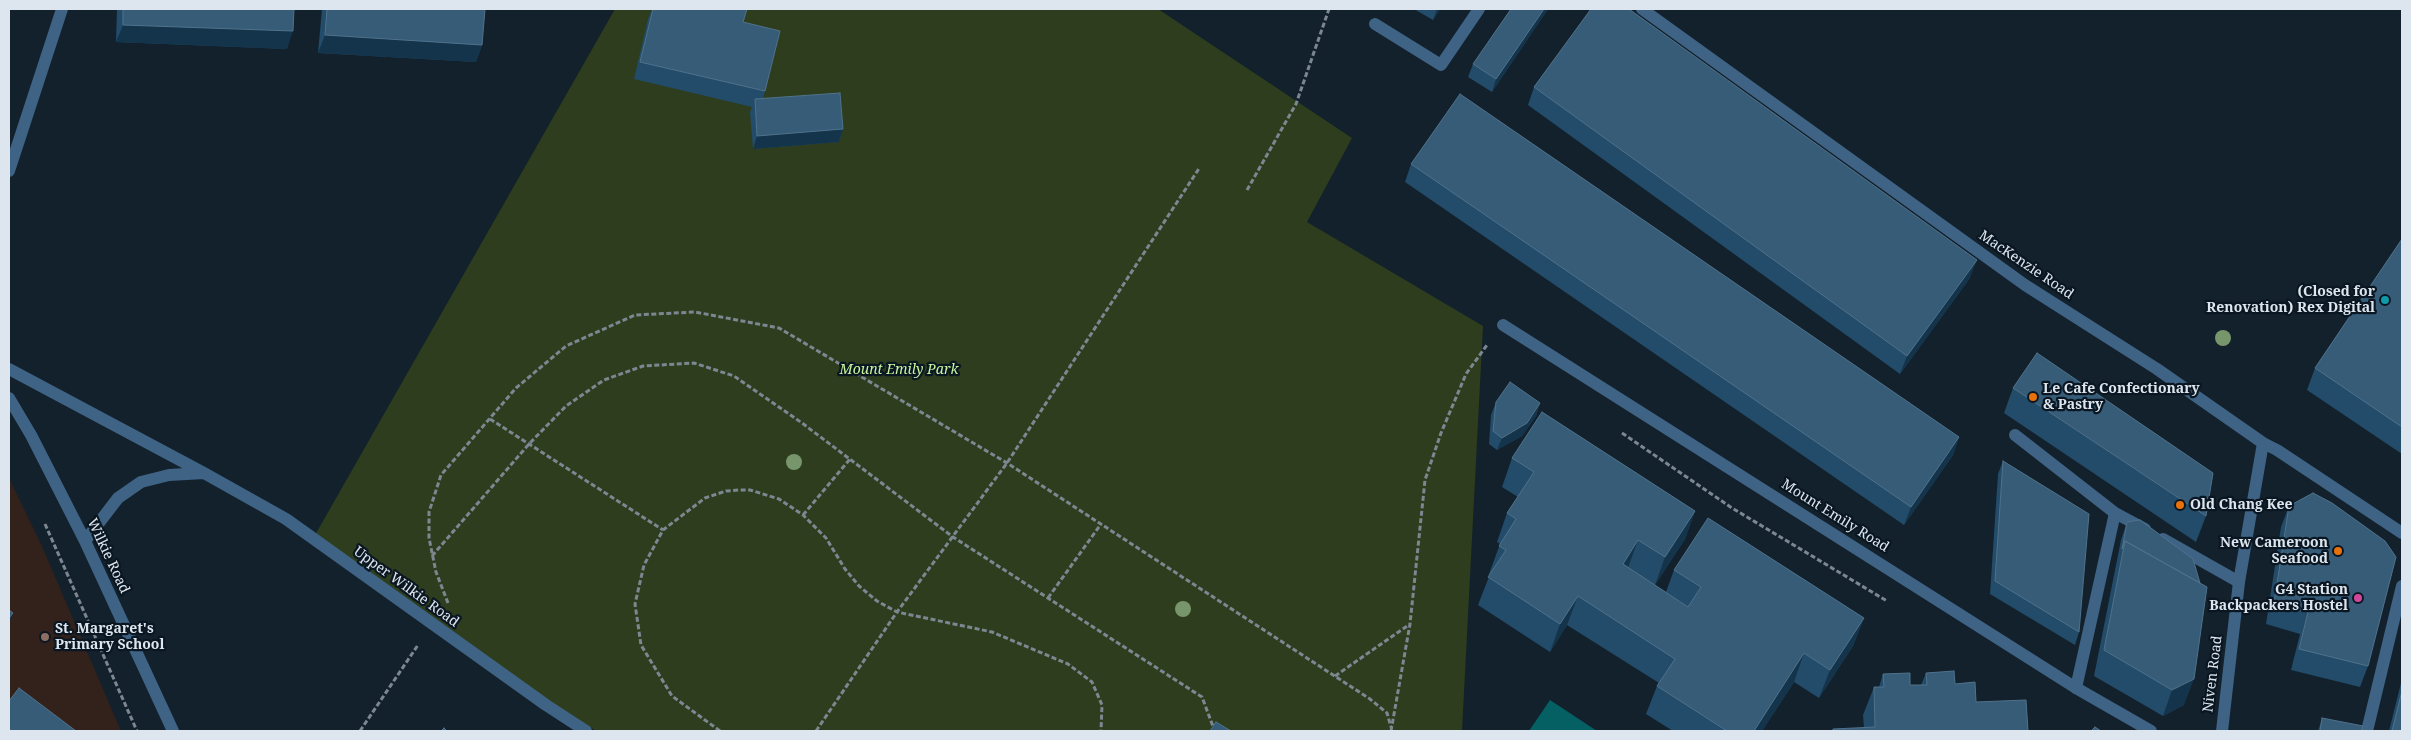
<!DOCTYPE html>
<style>
body{margin:0}
#map{position:relative;width:2411px;height:740px;overflow:hidden;background:#13212c;font-family:"Noto Serif",serif}
canvas{display:block}
.frame{position:absolute;inset:0;border:10px solid #dde6ee;pointer-events:none}
</style>
<div id="map">
<canvas width="2411" height="740"></canvas>
<div class="frame"></div>
</div>
<script>
const c = document.querySelector('canvas').getContext('2d');
c.lineJoin = 'round';
function fillPath(path, color) { c.fillStyle = color; c.fill(path, 'evenodd'); }
const toPath = rows => new Path2D(rows.map(r => 'M' + r).join(''));
function stroke(path, color, width, dash) { c.strokeStyle = color; c.lineWidth = width; c.lineCap = dash ? 'butt' : 'round'; c.setLineDash(dash || []); c.stroke(path); }
function write(font, color, halo, rows, align = 'center') {
  c.font = font + ' "Noto Serif",serif'; c.lineWidth = 4.5; c.setLineDash([]); c.textBaseline = 'middle'; c.strokeStyle = halo; c.fillStyle = color; for (const [text, x, y, turn = 0] of rows) {
    c.save(); c.translate(x, y); c.rotate((+turn || 0) * Math.PI / 180); c.textAlign = isNaN(turn) ? turn : align; if (halo) c.strokeText(text, 0, 0); c.fillText(text, 0, 0); c.restore();
  }
}
fillPath(toPath([
 [9,478,41,544,121,731,9,731]
]), '#33211c');
fillPath(toPath([
 [615,9,1158,9,1352,138,1307,222,1483,326,1462,731,596,731,549,701,315,535]
]), '#2d3d1d');
fillPath(toPath([
 [1550,700,1597,731,1529,731]
]), '#056063');
stroke(toPath([
 [1247,190,1296,104,1329,9],
 [490,419,663,530],
 [1622,433,1732,508,1887,601],
 [803,515,850,459],
 [45,524,137,731],
 [432,556,529,444,566,406,604,380,643,366,694,363,734,376,802,423,953,537,1202,697,1214,729],
 [1048,598,1101,524],
 [448,603,436,572,429,538,429,512,441,475,516,388,566,346,635,315,695,312,779,328,1007,463,1370,699,1387,713,1391,727],
 [1335,676,1410,624],
 [360,731,418,645],
 [720,731,672,696,641,645,635,604,644,565,663,530,705,498,726,491,739,490,750,490,779,499,803,515,826,538,845,569,859,586,877,601,897,612,992,632,1068,664,1092,682,1102,705,1101,731],
 [816,731,897,612,1007,463,1200,167],
 [1391,731,1410,624,1425,480,1441,433,1466,374,1487,345]
]), '#7c8791', 3, [5, 2.5]);
stroke(toPath([
 [1375,24,1441,65,1479,9],
 [2015,435,2115,513,2145,529],
 [2163,539,2239,582],
 [2076,688,2115,513],
 [2367,731,2402,586]
]), '#3f6385', 12);
stroke(toPath([
 [1642,9,2025,285,2157,369,2263,443,2277,450,2402,533],
 [9,171,62,9],
 [1503,325,2076,688,2151,731],
 [9,369,204,473,286,519,546,705,586,731],
 [9,398,31,435,85,541,173,731],
 [85,541,118,498,141,482,169,475,204,473],
 [2222,731,2239,582,2263,443]
]), '#3f6385', 12);
c.fillStyle = '#77966b';
for (const [x, y] of [
 [2223,338],
 [794,462],
 [1183,609]
]) { c.beginPath(); c.arc(x, y, 8, 0, 2 * Math.PI); c.fill(); }
fillPath(toPath([
 [117,9,294,9,287,49,116,42],
 [322,9,485,9,482,45,476,62,318,53],
 [652,9,747,9,743,22,765,91,763,99,843,129,839,142,753,149,750,112,752,107,634,79,648,19],
 [1414,9,1440,9,1433,20],
 [1548,9,1492,92,1468,77,1473,64],
 [1534,87,1970,278,1900,374,1528,105],
 [1411,164,1959,437,1953,455,1904,525,1405,182],
 [2402,239,2402,454,2307,390,2315,368],
 [2013,388,2206,516,2196,542,2004,413],
 [1496,402,1540,403,1536,416,1522,436,1497,450,1489,444,1491,415],
 [1512,458,1695,511,1685,539,1655,585,1666,592,1674,570,1864,618,1853,646,1819,698,1794,682,1762,731,1673,731,1646,714,1657,686,1659,683,1567,625,1550,652,1478,605,1490,574,1489,574,1500,544,1497,542,1507,513,1518,497,1502,487],
 [2003,461,2079,632,2075,645,1990,594,1998,474],
 [2289,506,2368,666,2360,687,2291,670,2300,634,2266,624,2281,527],
 [2127,522,2184,705,2163,716,2094,676,2121,540],
 [1926,673,1955,684,1976,702,2028,731,1832,731,1833,729,1864,728,1863,715,1874,687,1879,687,1883,674,1910,685,1921,685],
 [2402,679,2402,731,2389,731],
 [2322,718,2361,731,2318,731]
]), '#224c6a');
fillPath(toPath([
 [1437,9,1440,9,1433,20],
 [1544,9,1548,9,1492,92,1496,79],
 [123,25,293,31,287,49,116,42],
 [325,35,482,45,476,62,318,53],
 [843,129,839,142,753,149,757,136],
 [1977,260,1970,278,1900,374,1907,356],
 [1540,403,1536,416,1522,436,1497,450,1502,438],
 [1959,437,1953,455,1904,525,1911,507],
 [1695,511,1685,539,1655,585,1665,557],
 [1638,540,1628,568,1623,564],
 [1578,596,1567,625,1550,652,1560,624],
 [13,613,9,623,9,618],
 [1864,618,1853,646,1819,698,1830,670],
 [1804,653,1794,682,1762,731,1754,731],
 [2194,679,2184,705,2163,716,2172,690]
]), '#14344b');
const building = toPath([
 [123,9,294,9,293,31,123,25,123,9],
 [327,9,485,9,482,45,325,35,327,9],
 [653,9,747,9,743,22,780,31,765,91,640,62,653,9],
 [1511,9,1544,9,1496,79,1473,64,1511,9],
 [1591,9,1629,9,1977,260,1907,356,1534,87,1591,9],
 [840,93,843,129,757,136,755,99,840,93],
 [1460,94,1959,437,1911,507,1411,164,1460,94],
 [2402,239,2402,427,2315,368,2402,239],
 [2037,353,2213,473,2206,516,2013,388,2037,353],
 [1510,382,1540,403,1527,423,1502,438,1493,431,1496,402,1510,382],
 [1542,412,1695,511,1665,557,1638,540,1623,564,1688,607,1701,587,1674,570,1708,518,1864,618,1830,670,1804,653,1754,731,1727,731,1657,686,1675,659,1578,596,1560,624,1488,577,1506,550,1499,546,1516,519,1507,513,1534,472,1512,458,1542,412],
 [2003,461,2089,514,2079,632,1995,581,2003,461],
 [2313,493,2332,503,2385,541,2396,557,2368,666,2299,649,2308,612,2274,603,2289,506,2313,493],
 [2140,520,2193,559,2200,583,2125,541,2122,549,2127,522,2140,520],
 [2125,541,2207,587,2194,679,2172,690,2104,650,2125,541],
 [9,610,13,613,9,618,9,610],
 [1954,671,1955,684,1975,682,1976,702,2026,700,2028,731,1833,731,1833,729,1875,727,1874,687,1884,687,1883,674,1910,673,1910,685,1927,685,1926,673,1954,671],
 [19,688,76,731,9,731,9,701,19,688],
 [2402,691,2402,731,2392,731,2402,691],
 [2322,718,2363,726,2361,731,2320,731,2322,718],
 [1216,722,1231,731,1210,731,1216,722],
 [2095,727,2101,731,2091,731,2095,727],
 [444,728,447,731,441,731,444,728]
]);
fillPath(building, '#365c78');
stroke(building, '#50728b', 1);
for (const [x, y, r, color] of [
 [2385,300,5,"#0f9aa8"],
 [2033,397,5,"#e8710a"],
 [2180,505,5,"#e8710a"],
 [2338,551,5,"#e8710a"],
 [2358,598,5,"#d1479c"],
 [45,637,5,"#8d6e63"]
]) { const dot = new Path2D(); dot.arc(x, y, r, 0, 2 * Math.PI); c.fillStyle = color; c.fill(dot); stroke(dot, '#0a1722', 2); }
write('14px', '#dde6ee', '#0a1722', [
 ["MacKenzie Road",2026,265,34],
 ["Mount Emily Road",1835,516,32],
 ["Wilkie Road",108,556,65],
 ["Upper Wilkie Road",406,587,36],
 ["Niven Road",2213,674,-83]
]);
write('bold 14px', '#dde6ee', '#0a1722', [
 ["(Closed for",2375,292],
 ["Renovation) Rex Digital",2375,308],
 ["Le Cafe Confectionary",2043,389,"left"],
 ["& Pastry",2043,405,"left"],
 ["Old Chang Kee",2190,505,"left"],
 ["New Cameroon",2328,543],
 ["Seafood",2328,559],
 ["G4 Station",2348,590],
 ["Backpackers Hostel",2348,606],
 ["St. Margaret's",55,629,"left"],
 ["Primary School",55,645,"left"]
], 'right');
write('italic 14px', '#c8f69e', '#0a1722', [
 ["Mount Emily Park",899,370]
]);
</script>
